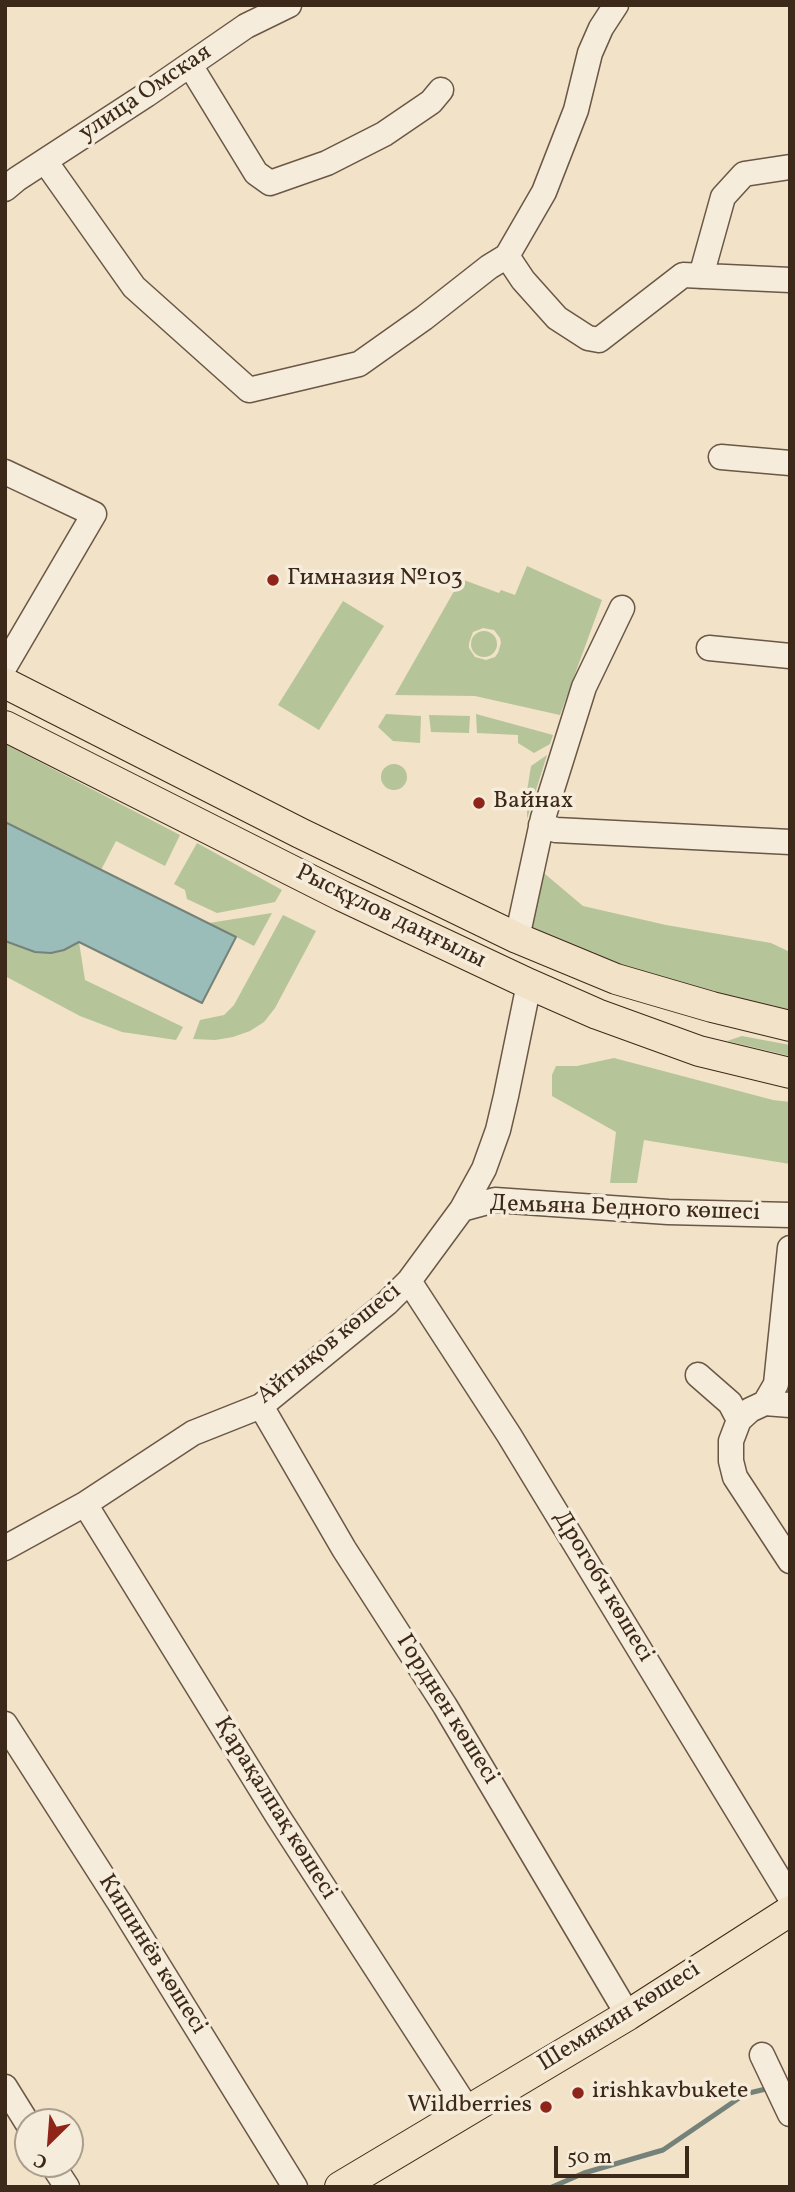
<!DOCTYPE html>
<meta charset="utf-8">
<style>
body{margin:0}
#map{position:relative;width:795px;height:2192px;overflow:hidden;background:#f1e2c8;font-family:Vollkorn,serif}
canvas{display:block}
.frame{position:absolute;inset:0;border:7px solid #3d2919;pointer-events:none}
.north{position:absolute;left:14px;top:2108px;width:70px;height:70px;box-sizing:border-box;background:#f6ecdb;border:2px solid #ac9e8d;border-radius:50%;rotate:205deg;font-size:19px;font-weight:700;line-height:28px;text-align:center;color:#3d2919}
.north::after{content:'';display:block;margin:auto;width:24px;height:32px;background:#8f2418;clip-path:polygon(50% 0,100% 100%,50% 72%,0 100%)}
.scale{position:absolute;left:554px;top:2146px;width:135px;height:32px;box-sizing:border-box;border:4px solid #3d2919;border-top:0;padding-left:9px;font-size:21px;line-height:24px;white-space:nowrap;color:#3d2919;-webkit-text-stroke:5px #f6ecdb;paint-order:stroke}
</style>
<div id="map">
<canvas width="795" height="2192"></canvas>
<div class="frame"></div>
<div class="north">С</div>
<div class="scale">50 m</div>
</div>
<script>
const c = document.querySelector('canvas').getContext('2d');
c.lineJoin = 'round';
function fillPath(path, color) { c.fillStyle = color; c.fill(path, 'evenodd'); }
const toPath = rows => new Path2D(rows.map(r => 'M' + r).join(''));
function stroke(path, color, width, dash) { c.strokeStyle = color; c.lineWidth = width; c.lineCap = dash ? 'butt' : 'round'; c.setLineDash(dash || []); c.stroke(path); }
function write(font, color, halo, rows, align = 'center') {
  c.font = font + ' Vollkorn,serif'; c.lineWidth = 7; c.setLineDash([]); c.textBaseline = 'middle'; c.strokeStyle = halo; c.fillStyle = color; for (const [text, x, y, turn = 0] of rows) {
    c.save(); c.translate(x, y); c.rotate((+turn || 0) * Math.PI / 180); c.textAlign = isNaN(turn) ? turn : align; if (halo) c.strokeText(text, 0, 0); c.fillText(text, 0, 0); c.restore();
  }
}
fillPath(toPath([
 [527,566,602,600,560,715,475,696,395,695,461,579,499,593,501,590,515,595],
 [483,628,494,630,500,638,501,643,498,653,495,657,486,660,475,657,469,648,469,643,473,632],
 [343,601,384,626,319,730,278,705],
 '471 644a13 13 0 1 1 26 0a13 13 0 1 1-26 0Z',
 [386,714,421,716,420,743,393,741,378,727],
 [476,714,553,735,550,744,534,753,518,743,518,735,477,733],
 [429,715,470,716,469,733,431,732],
 [5,744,180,835,165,866,116,841,101,870,5,821],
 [547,755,527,819,527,791,531,766],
 '381 777a13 13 0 1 1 26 0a13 13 0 1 1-26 0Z',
 [197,843,282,890,275,902,217,913,187,899,185,890,174,884],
 [539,869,583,906,666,925,771,943,790,952,790,1014,666,985,530,930],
 [272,913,254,946,209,923],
 [283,915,316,931,275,1008,264,1022,250,1031,233,1037,215,1040,193,1039,200,1020,224,1015,234,1005],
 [5,941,20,947,64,950,79,942,85,980,183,1027,176,1040,122,1032,80,1016,5,976],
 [742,1036,790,1045,790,1056,727,1041],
 [614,1058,773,1100,790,1102,790,1164,644,1140,637,1183,610,1183,616,1132,552,1096,552,1075,556,1066,577,1066]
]), '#b6c499');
const water = toPath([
 [5,822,236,937,202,1003,79,942,64,950,51,953,35,952,5,941,5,822]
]);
fillPath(water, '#9bbdb9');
stroke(water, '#758279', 2);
stroke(toPath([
 [552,2187,584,2173,663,2150,745,2094,770,2088]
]), '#758279', 5);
const minor = toPath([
 [190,65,256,173,270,183,327,163,384,134,431,102,441,90],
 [45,161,134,287,249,390,359,364,424,318,489,267,507,256,544,192,576,110,590,53,601,28,616,5],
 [5,189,17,179,146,95,246,26,289,5],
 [507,256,523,280,557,318,588,338,599,340,683,275,790,280],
 [701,276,723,197,744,174,790,167],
 [721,457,790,463],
 [5,472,94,514,5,666],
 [709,648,790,656],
 [541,825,556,830,790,842],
 [517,938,543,818,584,687,622,608],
 [462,1209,495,1200,668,1212,790,1215],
 [790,1248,776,1384,765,1403,750,1410,739,1420,731,1441,731,1461,735,1477,790,1561],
 [409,1281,509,1435,790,1897],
 [698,1375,730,1403,739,1420],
 [765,1403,790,1405],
 [261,1406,344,1549,445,1706,628,2015],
 [85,1504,277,1815,468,2110],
 [5,1548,85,1504,193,1433,261,1406,387,1303,409,1281,462,1209,484,1169,498,1130,506,1096,529,984],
 [5,1724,119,1902,295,2187],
 [762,2055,790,2114],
 [5,2087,28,2124],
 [52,2164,67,2187]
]);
const major = toPath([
 [5,683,300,833,517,938,616,979,712,1007,790,1026],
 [5,726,342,896,529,984,597,1014,699,1051,790,1073],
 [340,2187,628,2015,790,1911]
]);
stroke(minor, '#6a5745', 27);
stroke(major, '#3d2919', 32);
stroke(minor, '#f6ecdb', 24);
stroke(major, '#f1e2c8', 30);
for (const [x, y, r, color] of [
 [273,580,7,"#8f2418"],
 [479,803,7,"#8f2418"],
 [578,2093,7,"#8f2418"],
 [546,2107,7,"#8f2418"]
]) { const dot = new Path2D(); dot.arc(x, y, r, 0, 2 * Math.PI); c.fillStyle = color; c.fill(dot); stroke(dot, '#f6ecdb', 2.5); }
write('24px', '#3d2919', '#f6ecdb', [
 ["улица Омская",146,94,-34],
 ["Рысқұлов даңғылы",390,918,26],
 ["Демьяна Бедного көшесі",625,1210,2],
 ["Айтықов көшесі",330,1345,-39],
 ["Дрогобч көшесі",602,1587,59],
 ["Горднен көшесі",446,1710,58],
 ["Қарақалпақ көшесі",274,1809,58],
 ["Кишинёв көшесі",151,1955,58],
 ["Шемякин көшесі",620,2018,-32]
]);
write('24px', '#3d2919', '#f6ecdb', [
 ["Гимназия №103",287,580],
 ["Вайнах",493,803],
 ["irishkavbukete",592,2093],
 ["Wildberries",532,2107,"right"]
], 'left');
</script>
